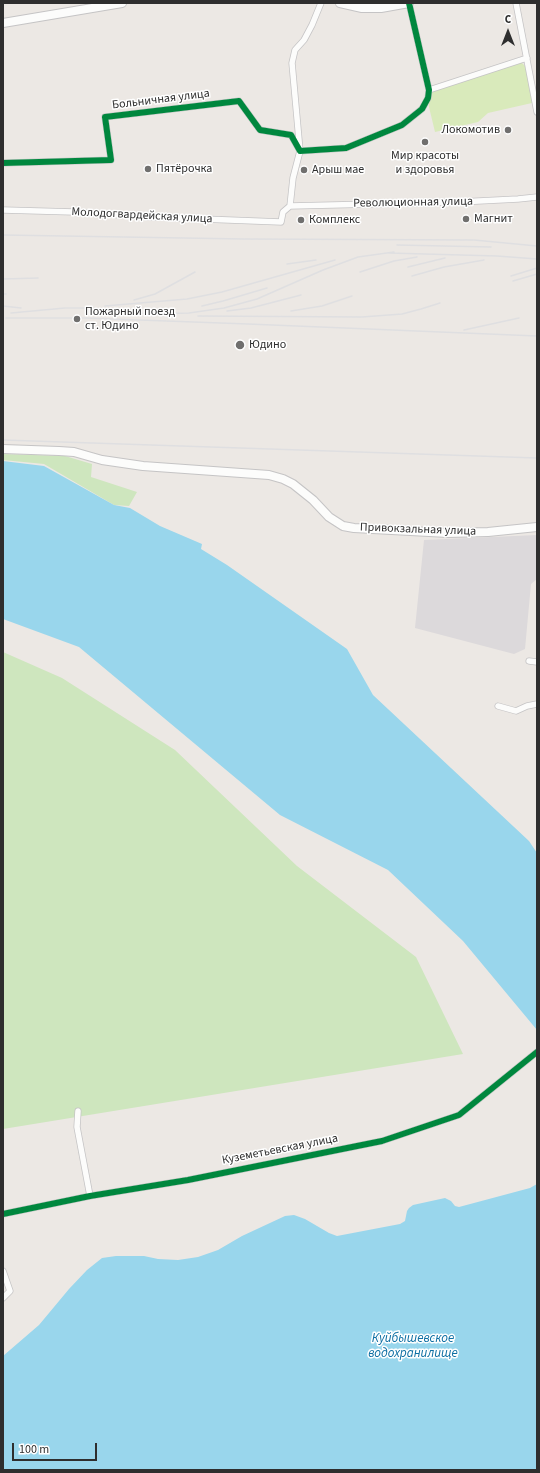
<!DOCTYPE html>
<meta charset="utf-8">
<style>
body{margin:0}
#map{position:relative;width:540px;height:1473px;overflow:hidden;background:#ece8e4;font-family:"Source Sans 3",sans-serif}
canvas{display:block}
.frame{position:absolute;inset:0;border:4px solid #2e2e2e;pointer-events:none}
.north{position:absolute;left:488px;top:12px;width:40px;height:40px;-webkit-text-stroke:3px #fff;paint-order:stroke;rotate:0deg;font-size:11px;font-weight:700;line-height:16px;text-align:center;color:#2e2e2e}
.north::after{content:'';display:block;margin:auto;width:14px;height:18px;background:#2e2e2e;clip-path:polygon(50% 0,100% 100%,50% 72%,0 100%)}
.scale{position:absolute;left:12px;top:1443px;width:85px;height:18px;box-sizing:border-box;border:2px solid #2e2e2e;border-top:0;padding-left:5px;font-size:12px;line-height:14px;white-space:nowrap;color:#2e2e2e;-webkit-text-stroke:3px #fff;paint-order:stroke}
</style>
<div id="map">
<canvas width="540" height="1473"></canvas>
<div class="frame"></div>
<div class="north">С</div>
<div class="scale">100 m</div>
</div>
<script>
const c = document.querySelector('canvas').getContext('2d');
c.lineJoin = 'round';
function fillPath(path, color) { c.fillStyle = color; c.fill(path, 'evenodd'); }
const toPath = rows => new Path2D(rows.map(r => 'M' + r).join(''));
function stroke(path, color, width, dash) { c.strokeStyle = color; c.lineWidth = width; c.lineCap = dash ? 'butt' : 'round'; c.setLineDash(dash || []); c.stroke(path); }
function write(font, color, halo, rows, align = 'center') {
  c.font = font + ' "Source Sans 3",sans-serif'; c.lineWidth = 3; c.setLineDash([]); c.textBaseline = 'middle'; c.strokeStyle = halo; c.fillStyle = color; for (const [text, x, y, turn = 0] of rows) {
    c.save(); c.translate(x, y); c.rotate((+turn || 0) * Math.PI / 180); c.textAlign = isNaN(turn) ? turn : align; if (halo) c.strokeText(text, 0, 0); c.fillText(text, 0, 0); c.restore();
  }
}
fillPath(toPath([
 [537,535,537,579,531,584,525,649,514,654,415,628,424,540]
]), '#dcd9db');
fillPath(toPath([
 [3,454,65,456,92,464,91,477,137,492,129,506,114,505,44,464,3,460],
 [3,652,62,678,175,750,297,866,416,957,463,1054,3,1129]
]), '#cee6be');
fillPath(toPath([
 [520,61,526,67,532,103,488,113,478,122,435,132,429,107,428,98,429,90]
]), '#d9eabb');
fillPath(toPath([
 [3,461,44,466,114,505,130,508,160,526,202,544,201,549,227,565,347,649,373,695,529,841,537,853,537,1030,463,941,388,870,280,815,79,647,3,619],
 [537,1184,537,1470,3,1470,3,1356,39,1325,69,1289,87,1270,102,1258,116,1256,144,1256,158,1259,178,1260,198,1257,218,1250,242,1236,285,1216,294,1215,305,1219,329,1233,337,1236,400,1224,405,1221,407,1211,409,1208,413,1205,445,1198,451,1201,455,1206,459,1207,530,1188]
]), '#99d6ec');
const minor = toPath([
 [516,3,537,112],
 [429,90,527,58],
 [3,163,111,160,105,117,239,101,260,130,291,135,300,151,346,148,402,125,422,109,428,98,429,90,409,3],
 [290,206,459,202,518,199,537,197],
 [3,210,74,212,150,217,281,222,283,212,290,206,293,178,300,151,292,63,295,50,304,40,312,25,321,3],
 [529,661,537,662],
 [498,706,516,711,527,706,537,704],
 [78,1111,77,1127,90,1196],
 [3,1214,90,1196,188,1180,382,1141,459,1115,537,1052],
 [3,1271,10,1291,3,1298]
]);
const secondary = toPath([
 [340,3,362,8,381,8,409,3],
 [3,23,122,3],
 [3,449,59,451,74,452,102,460,143,466,269,475,283,479,293,484,313,500,329,517,343,526,354,528,448,533,488,532,537,527]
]);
stroke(minor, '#c5c4c5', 7);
stroke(secondary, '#c5c4c5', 10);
stroke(minor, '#fcfcfb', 5.5);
stroke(secondary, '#fcfcfb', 8);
stroke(toPath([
 [3,235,244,239,474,240,537,246],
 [397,245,491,247],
 [389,253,497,256,537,259],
 [287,264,316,260],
 [408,267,445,258],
 [360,272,394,261,417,257],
 [412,276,444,267,484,260],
 [511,276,537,268],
 [3,279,38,278],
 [513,281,537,274],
 [3,294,6,294],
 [134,300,155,294,195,272],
 [3,306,21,308],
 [105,306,187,299,222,292,335,260],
 [202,306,223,301,267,288],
 [227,311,251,308,301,295],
 [291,311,322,306,352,296],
 [11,313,65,308,90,308,149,314,189,313,224,308,257,299,323,270,358,257,394,252],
 [198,316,362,317,402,314,421,309,440,303],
 [6,318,85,318,248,324,537,336],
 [464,330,519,318],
 [3,440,537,458]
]), '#dfdfe1', 1.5);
stroke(toPath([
 [3,163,111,160,105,117,239,101,260,130,291,135,300,151,346,148,402,125,422,109,428,98,429,90,409,3],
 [3,1214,90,1196,188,1180,382,1141,459,1115,537,1052]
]), '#00873e', 6);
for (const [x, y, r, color] of [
 [508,130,4,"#706f6e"],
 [425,142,4,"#706f6e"],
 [148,169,4,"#706f6e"],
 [304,170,4,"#706f6e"],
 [466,219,4,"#706f6e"],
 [301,220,4,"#706f6e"],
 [77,319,4,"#706f6e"],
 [240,345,5,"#706f6e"]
]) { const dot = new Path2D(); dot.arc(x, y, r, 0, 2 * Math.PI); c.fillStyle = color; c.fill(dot); stroke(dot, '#fff', 1.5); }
write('12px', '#2e2e2e', '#fff', [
 ["Больничная улица",161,100,-7],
 ["Революционная улица",413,203,-1],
 ["Молодогвардейская улица",142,216,3],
 ["Привокзальная улица",418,530,2],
 ["Куземетьевская улица",280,1150,-11]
]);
write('12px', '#2e2e2e', '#fff', [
 ["Локомотив",500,130,"right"],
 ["Мир красоты",425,156,"center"],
 ["и здоровья",425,170,"center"],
 ["Пятёрочка",156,169],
 ["Арыш мае",312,170],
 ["Магнит",474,219],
 ["Комплекс",309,220],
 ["Пожарный поезд",85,312],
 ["ст. Юдино",85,326],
 ["Юдино",249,345]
], 'left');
write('italic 13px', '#0d6fa3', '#fff', [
 ["Куйбышевское",413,1339],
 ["водохранилище",413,1354]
]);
</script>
